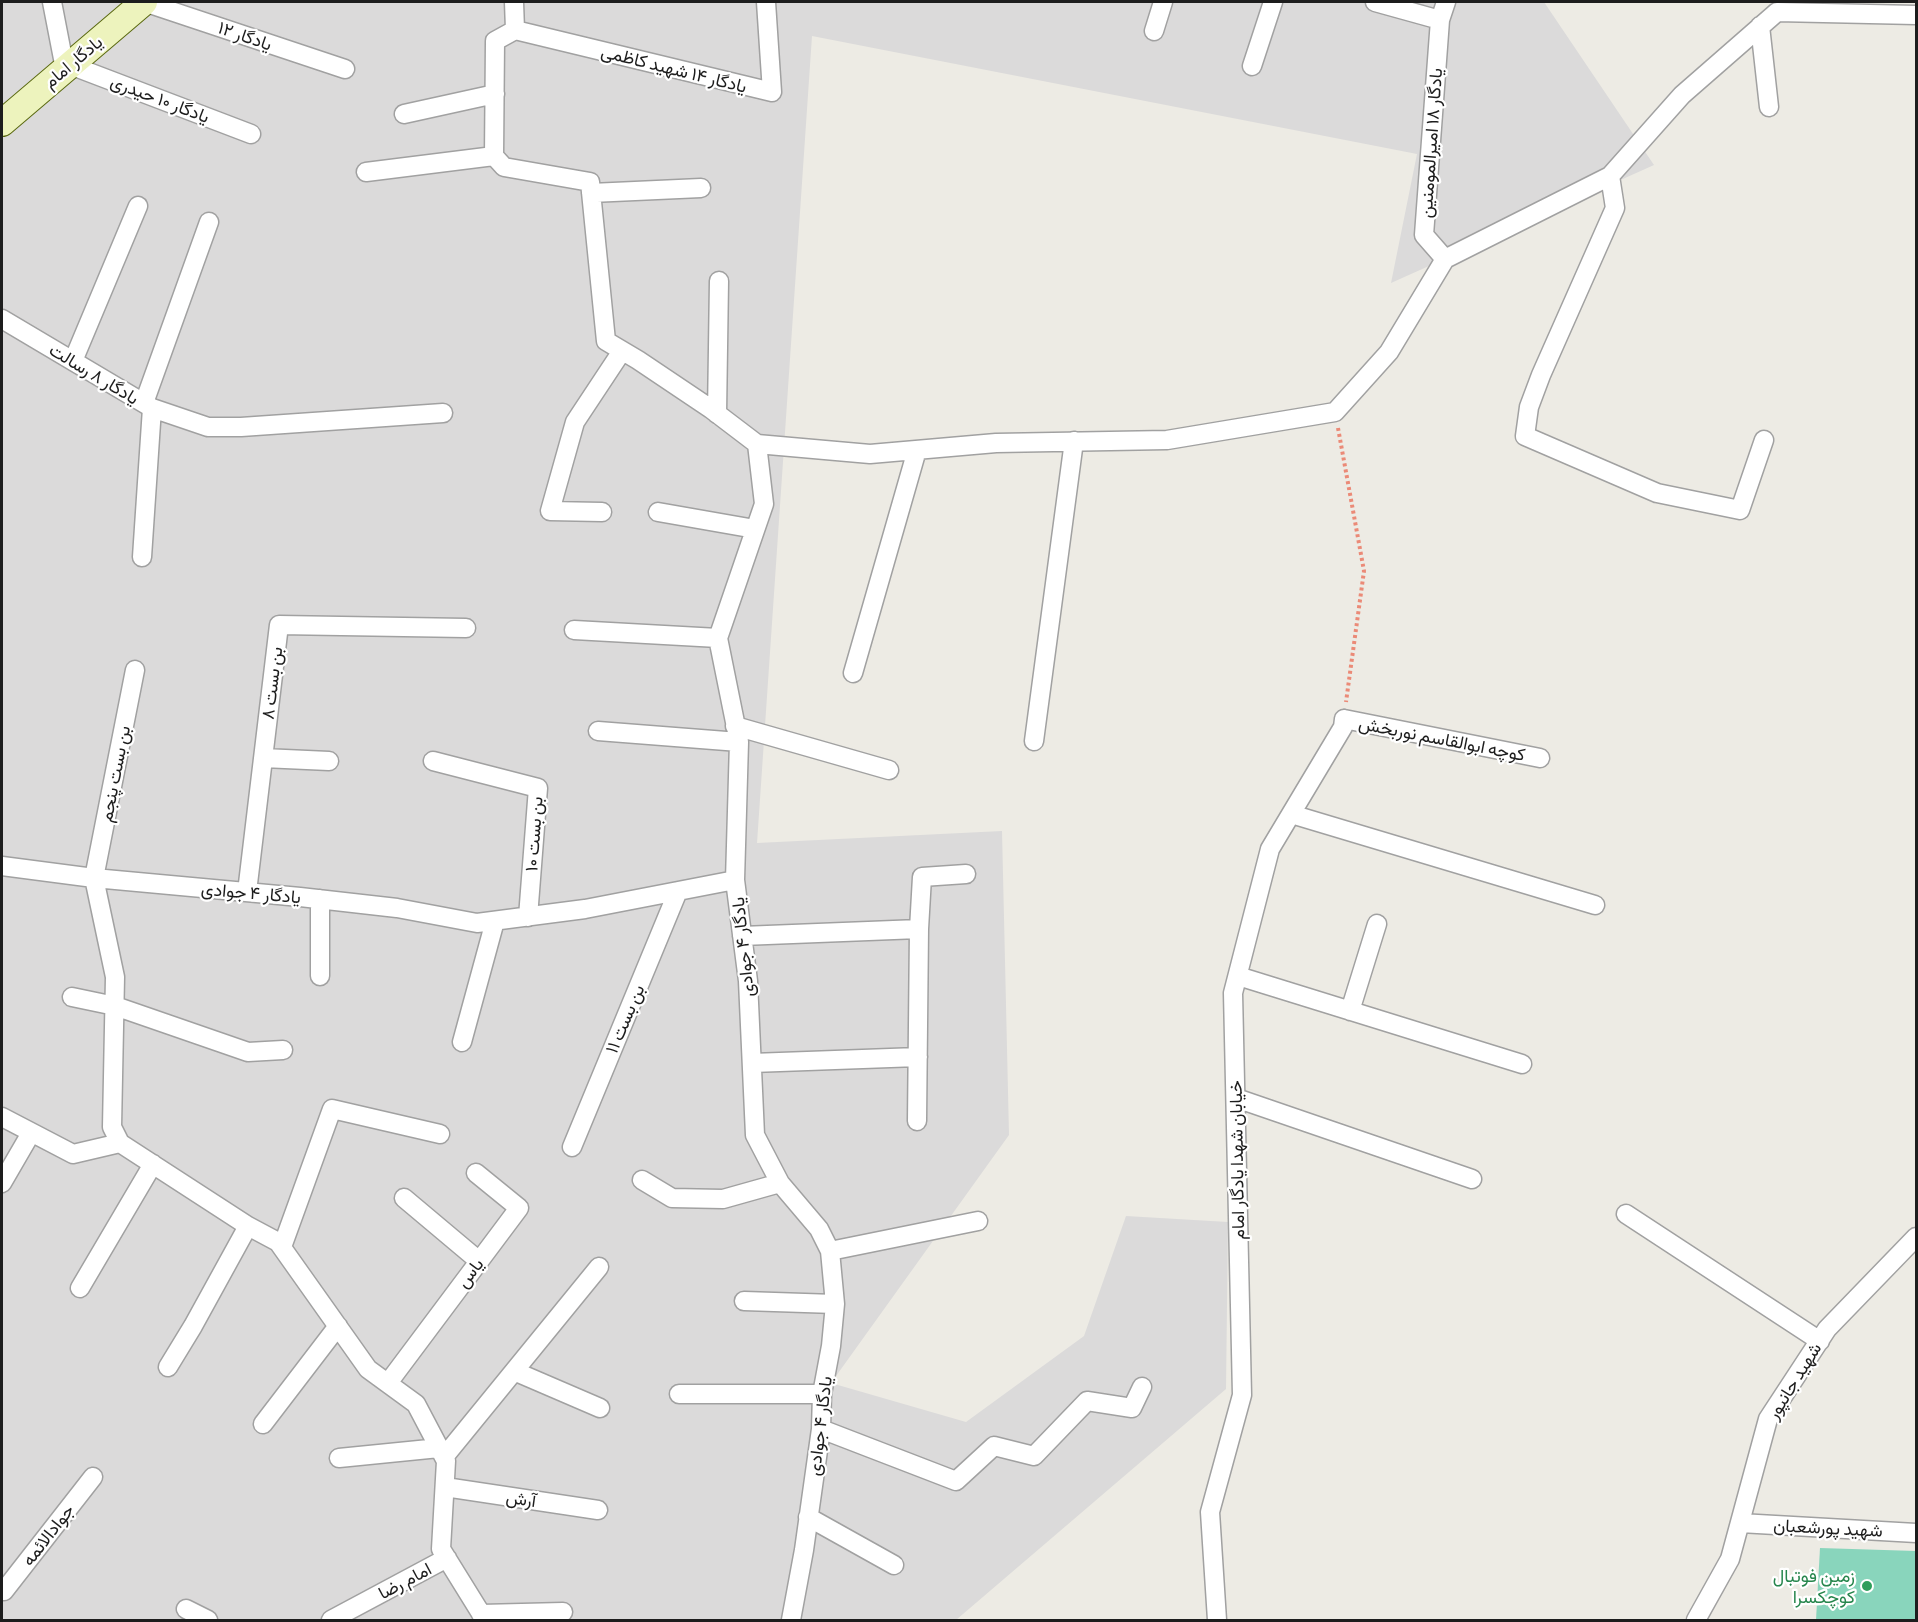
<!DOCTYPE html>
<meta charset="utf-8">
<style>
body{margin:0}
#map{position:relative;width:1918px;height:1622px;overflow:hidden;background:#edebe4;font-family:Commissioner,sans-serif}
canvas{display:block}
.frame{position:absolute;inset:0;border:3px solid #1d1d1d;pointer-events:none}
</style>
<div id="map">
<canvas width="1918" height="1622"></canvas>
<div class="frame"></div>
</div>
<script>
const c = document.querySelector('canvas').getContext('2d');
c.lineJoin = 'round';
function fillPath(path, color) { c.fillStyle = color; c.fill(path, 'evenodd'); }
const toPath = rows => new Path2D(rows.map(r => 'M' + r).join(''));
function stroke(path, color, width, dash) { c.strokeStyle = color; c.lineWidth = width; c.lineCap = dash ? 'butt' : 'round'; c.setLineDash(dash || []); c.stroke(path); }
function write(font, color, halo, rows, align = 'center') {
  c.font = font + ' Commissioner,Vazirmatn,sans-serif'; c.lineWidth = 4.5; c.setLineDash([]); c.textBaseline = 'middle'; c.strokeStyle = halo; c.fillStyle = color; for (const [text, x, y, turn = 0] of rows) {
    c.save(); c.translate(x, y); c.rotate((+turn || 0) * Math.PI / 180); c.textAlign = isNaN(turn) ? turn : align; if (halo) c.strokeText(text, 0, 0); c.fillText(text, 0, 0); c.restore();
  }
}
fillPath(toPath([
 [2,2,1544,2,1654,165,1391,283,1417,154,812,36,757,843,1002,831,1009,1135,831,1383,966,1422,1084,1336,1126,1216,1228,1222,1226,1389,956,1620,2,1620]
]), '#dbdada');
fillPath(toPath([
 [1820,1548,1916,1551,1916,1620,1816,1620]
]), '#89d5bc');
const street = toPath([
 [52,2,65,69],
 [144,2,345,69],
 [514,2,515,30,772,92,766,2],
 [1375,2,1440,20],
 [1760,26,1769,107],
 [1154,31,1163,2],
 [70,65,251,134],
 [1252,66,1273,2],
 [404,114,495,94],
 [494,156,495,41,515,30],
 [366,172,494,156,504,167,590,182,606,341,638,360,711,409,757,444,764,504,718,638,739,742,735,880],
 [1610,176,1615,208,1541,375,1529,407,1525,436,1657,493,1740,510,1764,440],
 [591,193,701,188],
 [1445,259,1424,235,1440,20,1446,2],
 [2,319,152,408,142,557],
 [73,361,138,206],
 [144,403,209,222],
 [152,408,208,427,241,427,443,413],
 [717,414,719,281],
 [757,444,870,454,996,443,1167,440,1335,412,1389,352,1445,259,1610,176,1682,95,1777,12,1916,15],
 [602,512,550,511,575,422,622,351],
 [658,512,755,529],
 [574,630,718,638],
 [135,670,94,878,115,977,112,1127,120,1143,248,1226],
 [853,673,917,450],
 [1344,719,1540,758],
 [735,726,889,770],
 [598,731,739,742],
 [1034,741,1074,441],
 [263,758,329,761],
 [433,761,538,788,528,917],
 [1291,814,1595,905],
 [2,866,94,878,300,897,397,908,477,923,585,909,735,880,748,981,755,1135,780,1183,819,1229,830,1251,835,1304,831,1346,822,1394,821,1429,804,1550,791,1620],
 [247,892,279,625,466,628],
 [742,936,919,929],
 [320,976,320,899],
 [1238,976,1522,1064],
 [72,997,115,1006,248,1052,283,1050],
 [1350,1011,1377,924],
 [462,1042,495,921],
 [752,1063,918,1057],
 [1236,1098,1472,1179],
 [2,1117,73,1154,120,1143],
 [917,1121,919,929,922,877,966,874],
 [572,1147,678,891],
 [642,1180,672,1198,723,1199,780,1183],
 [2,1183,31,1133],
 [404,1198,479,1261],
 [1626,1214,1820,1341],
 [282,1247,332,1109,440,1134],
 [830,1251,978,1221],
 [80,1288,153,1164],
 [744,1301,835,1304],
 [168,1367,193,1326,248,1226,278,1242,368,1369,416,1404,446,1461,441,1549,485,1620],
 [514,1371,600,1408],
 [388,1383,519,1208,476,1173],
 [679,1394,822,1394],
 [263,1424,338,1326],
 [821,1429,956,1481,994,1446,1034,1456,1087,1401,1132,1408,1142,1387],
 [444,1457,599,1267],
 [339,1458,439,1448],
 [445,1487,598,1510],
 [808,1517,894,1565],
 [1740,1523,1916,1533],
 [2,1588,4,1591,93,1477],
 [186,1609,208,1620],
 [481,1614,563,1612],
 [331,1620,447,1558],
 [1217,1620,1210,1512,1242,1395,1233,993,1270,849,1343,727,1344,719],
 [1696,1620,1730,1559,1768,1419,1827,1329,1916,1237]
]);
const secondary = toPath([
 [2,123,144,2]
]);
stroke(street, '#a1a1a1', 21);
stroke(secondary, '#5a6910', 28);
stroke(toPath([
 [1338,428,1364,571,1346,702]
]), '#eb8a77', 4, [3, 3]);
stroke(street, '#fff', 18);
stroke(secondary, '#edf3bd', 26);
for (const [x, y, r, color] of [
 [1867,1586,6,"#2e9e5b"]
]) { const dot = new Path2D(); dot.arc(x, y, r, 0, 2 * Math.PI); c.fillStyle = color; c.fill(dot); stroke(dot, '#fff', 2); }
write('18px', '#1d1d1d', '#fff', [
 ["یادگار ۱۲",245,36,19],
 ["یادگار امام",73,62,-40],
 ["یادگار ۱۴ شهید کاظمی",674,69,14],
 ["یادگار ۱۰ حیدری",160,99,21],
 ["یادگار ۱۸ امیرالمومنین",1431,143,-86],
 ["یادگار ۸ رسالت",94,374,31],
 ["بن بست ۸",272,683,-83],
 ["کوچه ابوالقاسم نوربخش",1442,739,11],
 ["بن بست پنجم",115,774,-79],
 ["بن بست ۱۰",534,834,-86],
 ["یادگار ۴ جوادی",251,893,5],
 ["یادگار ۴ جوادی",743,947,-96],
 ["بن بست ۱۱",625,1019,-67],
 ["خیابان شهدا یادگار امام",1237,1160,-91],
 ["یاس",470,1273,-53],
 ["شهید جانپور",1794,1381,-58],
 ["یادگار ۴ جوادی",820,1426,-83],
 ["آرش",521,1499,8],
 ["شهید پورشعبان",1828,1528,3],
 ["جوادالائمه",48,1535,-52],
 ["امام رضا",405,1581,-28]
]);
write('18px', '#27864d', '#fff', [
 ["زمین فوتبال",1855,1576],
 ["کوچکسرا",1855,1597]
], 'right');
</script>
